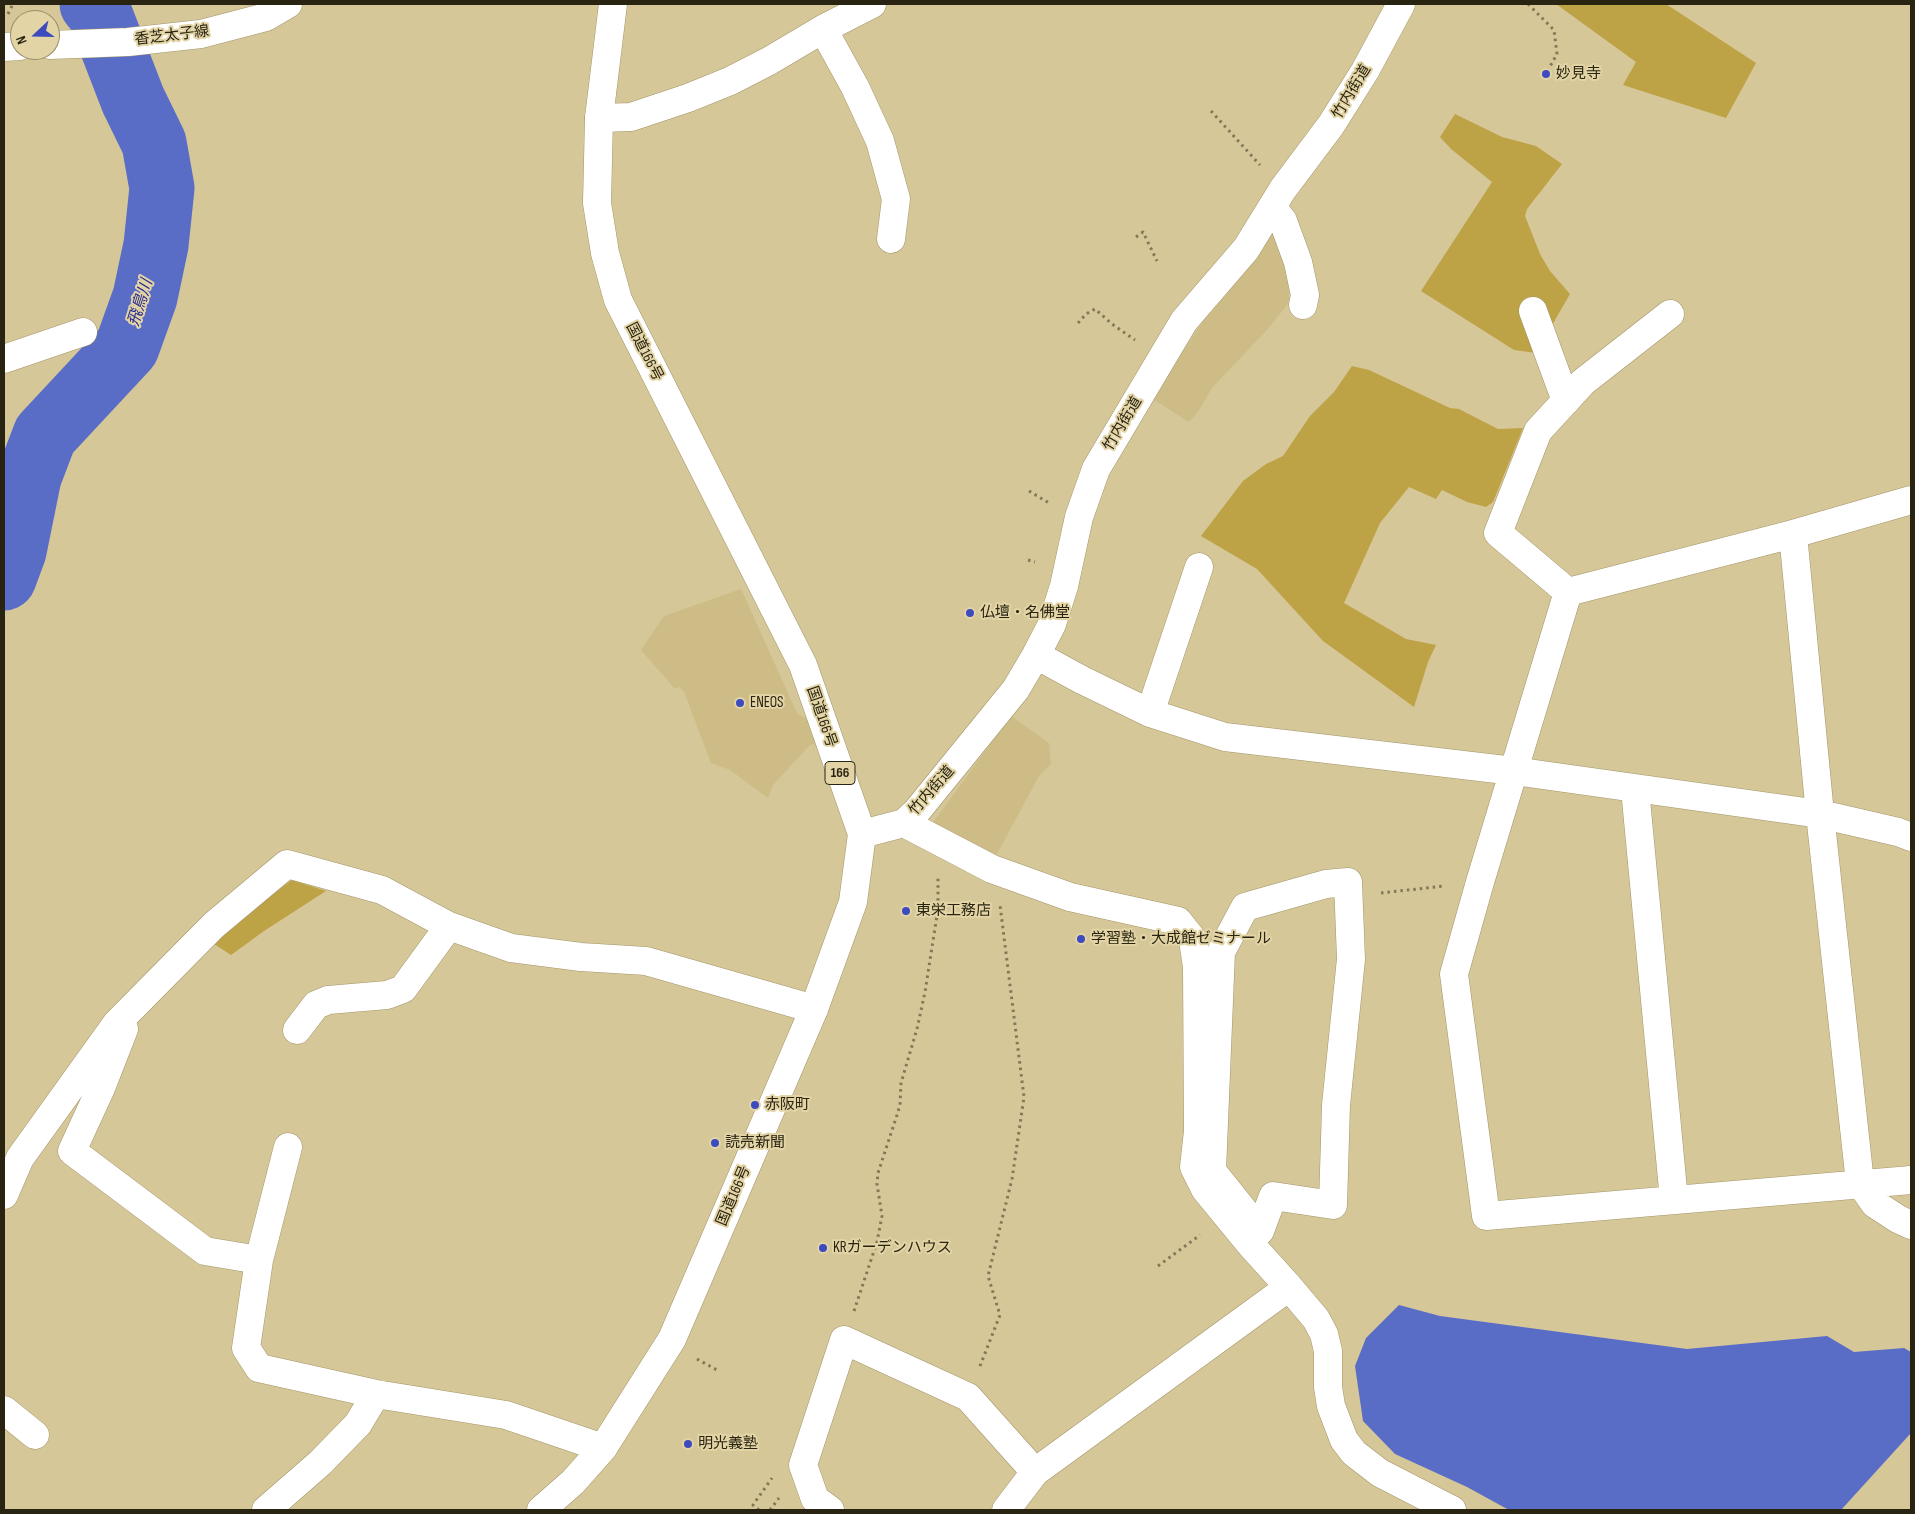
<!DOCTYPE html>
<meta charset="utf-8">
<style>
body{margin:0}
#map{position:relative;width:1915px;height:1514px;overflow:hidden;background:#d6c799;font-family:"Sofia Sans Condensed",sans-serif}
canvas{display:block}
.frame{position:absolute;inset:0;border:5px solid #292412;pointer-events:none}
.north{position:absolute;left:10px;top:10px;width:50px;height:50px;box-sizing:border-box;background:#e3d4a6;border:1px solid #998e6b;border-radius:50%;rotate:249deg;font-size:14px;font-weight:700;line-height:20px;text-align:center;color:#292412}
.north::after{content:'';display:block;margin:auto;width:18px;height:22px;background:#3d4bbf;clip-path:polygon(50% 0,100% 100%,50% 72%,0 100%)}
</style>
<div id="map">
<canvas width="1915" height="1514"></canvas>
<div class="frame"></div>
<div class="north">N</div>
</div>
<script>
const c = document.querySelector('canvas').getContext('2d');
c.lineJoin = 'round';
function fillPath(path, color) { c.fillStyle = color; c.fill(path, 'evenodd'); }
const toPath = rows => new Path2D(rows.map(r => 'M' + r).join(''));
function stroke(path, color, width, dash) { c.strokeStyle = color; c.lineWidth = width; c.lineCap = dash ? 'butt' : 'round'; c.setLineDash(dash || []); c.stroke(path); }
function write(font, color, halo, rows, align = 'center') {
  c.font = font + ' "Sofia Sans Condensed","Noto Sans JP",sans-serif'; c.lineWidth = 4; c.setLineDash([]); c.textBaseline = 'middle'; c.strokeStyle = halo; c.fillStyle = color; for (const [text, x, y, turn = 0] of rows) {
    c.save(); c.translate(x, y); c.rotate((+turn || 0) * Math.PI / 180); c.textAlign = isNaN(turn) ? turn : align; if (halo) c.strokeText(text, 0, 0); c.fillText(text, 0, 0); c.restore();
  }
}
fillPath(toPath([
 [1274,225,1287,250,1289,300,1287,305,1266,331,1212,388,1198,412,1189,422,1151,398,1204,320,1201,318],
 [741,589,797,713,807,719,815,743,810,745,773,785,768,798,730,770,711,763,684,692,679,687,675,689,641,650,664,616],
 [1011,716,1049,743,1051,764,1039,776,996,856,932,824]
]), '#cdbc86');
fillPath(toPath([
 [1556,4,1666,4,1756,63,1726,118,1623,85,1636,62],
 [1455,114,1502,137,1536,146,1562,164,1527,209,1525,216,1540,254,1550,271,1570,294,1536,353,1514,350,1421,291,1492,182,1451,149,1440,137],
 [1352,366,1369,370,1450,408,1459,409,1498,429,1523,428,1493,502,1486,507,1467,502,1442,490,1436,499,1409,487,1380,523,1344,603,1406,639,1436,645,1428,662,1414,707,1323,641,1257,569,1201,536,1243,481,1266,464,1283,456,1310,416,1334,392],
 [292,880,326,891,264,931,231,955,214,944,252,909]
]), '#bea246');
fillPath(toPath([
 [1399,1305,1440,1316,1687,1349,1827,1336,1854,1352,1904,1348,1911,1352,1911,1433,1841,1510,1509,1510,1467,1487,1395,1454,1363,1421,1355,1366,1366,1338]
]), '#5a6dc6');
stroke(toPath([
 [4,578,14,551,29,477,45,435,127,347,145,297,156,245,162,188,154,143,133,100,99,12,92,4]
]), '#5a6dc6', 65);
const minor = toPath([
 [823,29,855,87,880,141,896,199,891,239],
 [599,118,631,117,688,98,730,81,769,61,823,29,872,4],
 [1272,207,1283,221,1298,262,1305,295,1303,305],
 [1533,311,1566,401],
 [4,359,83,332],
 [1911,500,1793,534,1568,592,1480,882,1454,974,1486,1216,1911,1180],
 [1793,534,1820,814,1860,1183,1875,1204,1898,1219,1911,1225],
 [1568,592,1498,533,1538,431,1583,382,1670,314],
 [1036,655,1082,680,1150,713,1225,737,1514,771,1820,814,1898,832,1911,837],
 [1150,713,1199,567],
 [1635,789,1674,1200],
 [904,823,992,869,1070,897,1178,921,1193,940,1197,967,1198,1131,1194,1167,1205,1189,1251,1245,1289,1287,1035,1472,1006,1510],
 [862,834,904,823,917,811,1016,689,1036,655,1052,624,1064,586,1079,517,1096,469,1184,321,1246,249,1283,189,1331,125,1365,71,1401,4],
 [1348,882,1351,959,1336,1105,1333,1205,1273,1196,1260,1231,1212,1171,1221,952,1245,907,1326,884,1348,882],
 [124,1029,101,1088,72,1151,205,1251,259,1260,246,1348,259,1368,376,1394,506,1415,603,1448],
 [297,1030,316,1005,328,1000,387,995,403,989,449,926],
 [4,1195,20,1158,117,1023,214,925,287,864,382,890,449,926,511,948,581,957,646,961,814,1009],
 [259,1260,288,1147],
 [1289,1287,1316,1319,1324,1334,1328,1351,1328,1387,1331,1406,1344,1440,1354,1453,1380,1473,1452,1510],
 [4,1410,35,1435],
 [266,1510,320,1463,358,1424,376,1394],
 [830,1510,815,1499,803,1465,844,1340,968,1397,1035,1472]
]);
const major = toPath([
 [50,45,128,42,201,34,266,17,288,4],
 [4,47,20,46]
]);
const highway = toPath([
 [541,1510,573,1482,603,1448,672,1339,814,1009,853,902,862,834,803,665,618,300,605,253,597,203,599,118,613,4]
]);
stroke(minor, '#a39568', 29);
stroke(major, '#a39568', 29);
stroke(highway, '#a39568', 29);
stroke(toPath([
 [1528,4,1554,30,1557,54,1543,79],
 [8,14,13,4],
 [1211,111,1260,165],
 [1136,237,1143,232,1157,261],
 [1078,323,1086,314,1095,309,1112,324,1135,340],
 [1029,491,1049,503],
 [1028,560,1035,562],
 [1381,893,1444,886],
 [1158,1266,1200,1235],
 [854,1311,877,1242,882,1216,877,1184,878,1173,897,1115,900,1105,901,1083,917,1029,925,992,938,909,938,877],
 [697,1359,717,1370],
 [980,1366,1000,1315,988,1276,1012,1179,1024,1097,1000,905],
 [759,1510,753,1505,772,1478],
 [770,1510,779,1498]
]), '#827857', 3, [2.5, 4]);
stroke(minor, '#fff', 28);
stroke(major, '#fff', 28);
stroke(highway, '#fff', 28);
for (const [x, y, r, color] of [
 [1546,74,5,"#3d4bbf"],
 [970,613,5,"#3d4bbf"],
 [740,703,5,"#3d4bbf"],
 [906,911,5,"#3d4bbf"],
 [1081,939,5,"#3d4bbf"],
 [755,1105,5,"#3d4bbf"],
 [715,1143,5,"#3d4bbf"],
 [823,1248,5,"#3d4bbf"],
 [688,1444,5,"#3d4bbf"]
]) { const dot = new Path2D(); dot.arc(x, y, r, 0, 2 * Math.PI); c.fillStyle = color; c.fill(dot); stroke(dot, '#e3d4a6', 2); }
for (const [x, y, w] of [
 [840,773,30]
]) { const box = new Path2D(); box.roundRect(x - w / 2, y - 11.5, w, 23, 4); c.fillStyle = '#e3d4a6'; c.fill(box); stroke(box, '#292412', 1); }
write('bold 14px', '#292412', null, [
 ["166",840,773]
]);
write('15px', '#292412', '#e3d4a6', [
 ["香芝太子線",172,36,-7],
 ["竹内街道",1352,92,-59],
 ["国道166号",644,352,63],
 ["竹内街道",1123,424,-59],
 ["国道166号",821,717,71],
 ["竹内街道",932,791,-49],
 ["国道166号",734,1196,-67]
]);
write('15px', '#292412', '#e3d4a6', [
 ["妙見寺",1556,74],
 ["仏壇・名佛堂",980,613],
 ["ENEOS",750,703],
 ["東栄工務店",916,911],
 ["学習塾・大成館ゼミナール",1091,939],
 ["赤阪町",765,1105],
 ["読売新聞",725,1143],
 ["KRガーデンハウス",833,1248],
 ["明光義塾",698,1444]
], 'left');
write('italic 16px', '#242892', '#e3d4a6', [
 ["飛鳥川",141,303,-73]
]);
</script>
